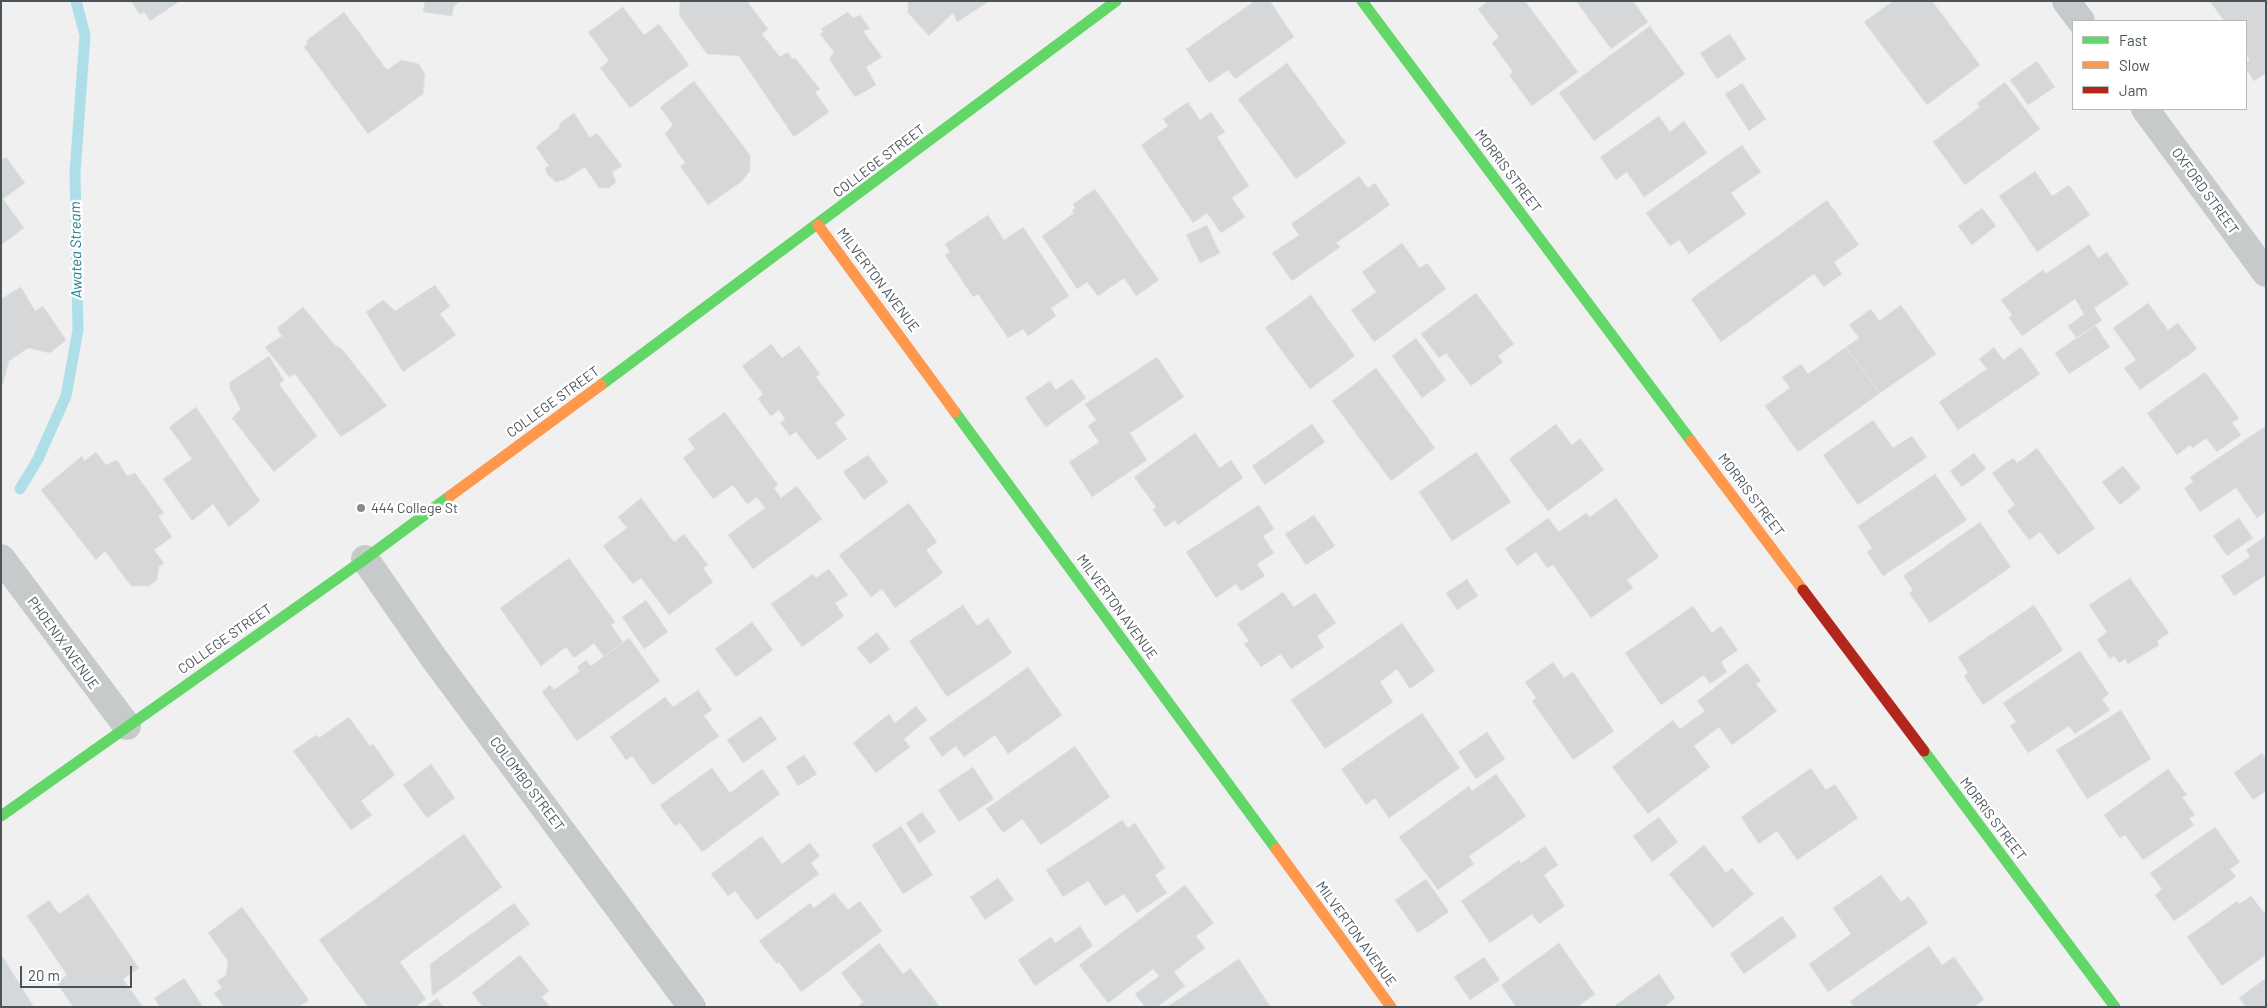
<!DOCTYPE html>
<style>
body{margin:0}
#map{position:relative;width:2267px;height:1008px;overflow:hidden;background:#f0f0f0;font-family:Barlow,sans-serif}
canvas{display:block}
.frame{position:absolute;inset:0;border:2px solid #48535a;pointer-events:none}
.legend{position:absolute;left:2072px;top:20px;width:175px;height:90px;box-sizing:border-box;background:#fff;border:1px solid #b6babd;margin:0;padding:6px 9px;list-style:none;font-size:15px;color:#48535a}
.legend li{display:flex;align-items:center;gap:10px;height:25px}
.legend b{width:25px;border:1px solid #b6babd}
.scale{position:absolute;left:20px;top:966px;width:112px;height:22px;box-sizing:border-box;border:2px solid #48535a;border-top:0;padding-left:6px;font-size:15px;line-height:18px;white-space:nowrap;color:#48535a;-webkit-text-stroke:4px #fff;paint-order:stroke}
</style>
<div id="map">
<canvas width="2267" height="1008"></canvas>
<div class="frame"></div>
<ul class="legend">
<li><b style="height:6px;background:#63d668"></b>Fast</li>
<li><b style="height:6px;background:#ff974d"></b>Slow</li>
<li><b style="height:6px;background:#b3261e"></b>Jam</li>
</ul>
<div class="scale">20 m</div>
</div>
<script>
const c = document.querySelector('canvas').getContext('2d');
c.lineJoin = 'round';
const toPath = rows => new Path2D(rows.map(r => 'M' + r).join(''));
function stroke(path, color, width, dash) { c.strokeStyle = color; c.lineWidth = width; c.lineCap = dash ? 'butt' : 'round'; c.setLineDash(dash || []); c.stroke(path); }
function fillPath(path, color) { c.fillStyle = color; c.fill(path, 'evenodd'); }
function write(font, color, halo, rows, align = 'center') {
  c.font = font + ' Barlow,sans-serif'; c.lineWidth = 5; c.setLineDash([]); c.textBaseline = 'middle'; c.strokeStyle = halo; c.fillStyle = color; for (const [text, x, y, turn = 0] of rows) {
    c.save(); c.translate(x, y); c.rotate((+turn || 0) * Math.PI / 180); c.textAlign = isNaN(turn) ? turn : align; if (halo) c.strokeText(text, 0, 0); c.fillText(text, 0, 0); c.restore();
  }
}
stroke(toPath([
 [20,489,38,459,66,396,78,330,75,173,85,35,76,1]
]), '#aedfe8', 11);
const building = toPath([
 [131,1,180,1,150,21,144,12,140,15,131,1],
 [425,1,460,1,454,6,452,16,423,12,425,1],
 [680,1,747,1,768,29,762,34,780,57,788,52,792,59,795,58,820,89,815,92,829,112,794,137,739,56,707,54,679,15,680,1],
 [908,1,987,1,988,2,957,22,953,13,929,36,908,13,908,1],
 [1255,1,1270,1,1294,37,1235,79,1228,70,1209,83,1186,49,1255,1],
 [1488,1,1525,1,1578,72,1532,106,1509,75,1513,72,1492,43,1499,37,1478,9,1488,1],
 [1576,1,1633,1,1648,22,1611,49,1576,1],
 [1893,1,1932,1,1980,65,1927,105,1864,22,1893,1],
 [2210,1,2266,1,2266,73,2254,81,2246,69,2246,62,2250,60,2246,54,2246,21,2224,21,2210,1],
 [623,7,644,35,659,24,689,65,630,108,600,68,609,61,588,32,623,7],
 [344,12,387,70,401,60,419,64,425,75,423,94,368,134,304,47,308,43,306,41,344,12],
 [848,12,853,18,860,15,870,29,863,31,882,57,866,67,876,85,855,97,829,59,834,52,820,34,824,32,821,29,848,12],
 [1650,26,1685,74,1594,141,1559,93,1650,26],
 [1730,34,1746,59,1717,79,1700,53,1730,34],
 [2037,61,2055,87,2028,105,2010,80,2037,61],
 [1287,63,1346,143,1296,179,1238,99,1287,63],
 [694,81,750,155,750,171,741,182,708,205,680,166,685,163,665,134,673,125,660,107,694,81],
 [2005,82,2040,129,1965,185,1933,142,1980,107,1977,103,2005,82],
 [1742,83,1766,119,1749,131,1725,94,1742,83],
 [1188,102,1200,120,1211,112,1225,132,1217,137,1249,186,1232,198,1245,217,1221,233,1207,213,1193,223,1141,145,1168,126,1163,119,1188,102],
 [574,113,590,138,597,133,622,166,612,172,616,182,609,188,599,188,585,167,564,180,556,182,547,174,545,168,549,166,536,147,560,127,559,124,574,113],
 [1659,116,1670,132,1684,121,1707,153,1644,197,1627,172,1616,180,1600,157,1659,116],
 [1742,145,1761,172,1731,193,1746,214,1689,254,1679,240,1670,246,1646,213,1742,145],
 [6,157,25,183,3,199,24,228,1,245,1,160,6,157],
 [2035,171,2052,196,2069,185,2090,215,2037,252,1999,196,2035,171],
 [1359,176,1368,188,1375,183,1390,205,1336,243,1340,247,1292,281,1272,253,1299,235,1291,224,1359,176],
 [1095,189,1159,280,1136,296,1124,278,1098,296,1087,282,1077,289,1042,236,1074,213,1072,210,1075,208,1073,204,1095,189],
 [1827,200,1859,245,1834,262,1842,274,1824,287,1814,274,1721,342,1691,299,1827,200],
 [1982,208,1996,226,1972,245,1958,226,1982,208],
 [988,215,1004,240,1023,227,1069,296,1051,308,1056,316,1028,336,1023,329,1008,338,978,294,973,297,945,255,950,252,945,244,988,215],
 [1207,225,1220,253,1200,263,1186,235,1207,225],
 [1402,243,1420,268,1427,263,1446,289,1374,342,1351,310,1376,292,1362,272,1402,243],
 [2089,244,2098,258,2107,252,2129,284,2094,308,2102,320,2077,339,2068,326,2084,314,2075,299,2022,336,2009,318,2012,315,2001,300,2043,270,2046,274,2089,244],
 [435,285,450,306,440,314,456,335,403,372,366,312,383,300,395,311,435,285],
 [21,287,35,311,43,306,66,340,50,353,28,348,9,361,3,384,1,383,1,299,21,287],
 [1476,293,1514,344,1498,356,1503,362,1471,386,1446,353,1439,358,1421,334,1476,293],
 [1311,295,1355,356,1310,389,1265,328,1311,295],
 [2148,303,2168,330,2178,323,2197,349,2140,390,2124,368,2136,360,2113,328,2148,303],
 [1901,305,1936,354,1880,393,1846,347,1859,338,1849,325,1871,309,1879,321,1901,305],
 [303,307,335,345,342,349,387,406,341,437,295,374,289,377,265,347,282,336,277,328,303,307],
 [2095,325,2110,347,2069,374,2055,353,2095,325],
 [1416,338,1446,380,1422,398,1392,356,1416,338],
 [771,344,782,358,799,346,820,374,816,377,845,415,835,423,847,439,818,460,796,432,790,436,780,423,785,419,779,410,771,416,758,399,763,394,742,366,771,344],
 [1846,347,1880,393,1798,452,1765,406,1790,388,1782,377,1801,364,1808,374,1846,347],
 [1994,347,2003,360,2021,347,2040,374,1958,430,1939,402,1987,369,1979,359,1994,347],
 [269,356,284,380,279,384,317,436,274,472,232,418,241,409,230,389,230,382,269,356],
 [1157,357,1184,397,1130,433,1147,460,1092,497,1069,462,1099,442,1088,426,1096,420,1085,404,1157,357],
 [1376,368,1435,448,1391,481,1332,401,1376,368],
 [2205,372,2239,418,2232,423,2241,435,2217,452,2206,438,2193,448,2190,445,2177,455,2147,413,2205,372],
 [1072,379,1086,398,1046,427,1025,398,1050,381,1056,390,1072,379],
 [196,407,260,501,229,527,213,504,192,521,163,479,192,459,169,427,196,407],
 [725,412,778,485,774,488,781,498,797,486,822,519,753,569,728,535,765,508,757,497,747,504,733,485,713,499,683,458,695,449,688,439,725,412],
 [1873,420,1893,448,1912,436,1927,457,1858,505,1823,455,1873,420],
 [1312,424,1325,442,1265,485,1252,466,1312,424],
 [1556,424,1572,445,1580,438,1604,470,1548,511,1509,459,1556,424],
 [2266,426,2266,512,2257,518,2236,488,2200,512,2184,488,2193,482,2190,477,2266,426],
 [1195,433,1220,468,1231,460,1243,478,1178,525,1175,520,1165,527,1153,510,1156,507,1134,477,1195,433],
 [2037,448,2095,528,2058,555,2040,532,2029,540,2007,511,2015,505,1992,473,2013,458,2017,463,2037,448],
 [96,452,106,465,117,460,127,476,135,473,164,513,158,516,172,537,154,550,164,563,159,567,157,580,149,586,131,586,105,551,96,560,41,490,82,456,84,461,96,452],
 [1476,452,1511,502,1452,541,1419,492,1476,452],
 [1974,453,1986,469,1962,487,1950,471,1974,453],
 [868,455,888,482,864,500,843,472,868,455],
 [2123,466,2141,488,2120,505,2102,482,2123,466],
 [1935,474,1967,520,1883,576,1867,552,1872,548,1858,526,1935,474],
 [641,498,674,542,684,534,708,565,703,568,713,582,669,615,641,578,633,584,603,546,627,528,618,517,641,498],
 [1616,498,1659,557,1627,580,1633,588,1591,618,1553,565,1547,568,1536,552,1517,566,1505,549,1548,518,1559,532,1586,513,1590,517,1616,498],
 [909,503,937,542,926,550,943,573,895,608,882,589,871,597,839,555,909,503],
 [1259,505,1274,529,1263,536,1274,553,1257,564,1265,576,1241,591,1236,584,1216,598,1186,552,1259,505],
 [1314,515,1335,546,1306,565,1285,534,1314,515],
 [2239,518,2253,538,2227,556,2213,536,2239,518],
 [1980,522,2011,567,1930,623,1909,593,1913,590,1903,576,1980,522],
 [2266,536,2266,575,2234,596,2221,576,2250,557,2246,550,2266,536],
 [569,558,615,622,611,625,623,642,604,657,594,643,574,658,566,647,541,666,500,608,569,558],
 [829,569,848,595,835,603,844,616,802,647,771,604,813,574,816,578,829,569],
 [2130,578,2169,633,2157,641,2159,645,2128,664,2125,659,2119,663,2114,656,2110,659,2097,640,2107,632,2089,605,2130,578],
 [1467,579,1478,596,1457,610,1446,593,1467,579],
 [1283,592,1294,607,1315,593,1336,623,1317,636,1324,647,1291,669,1281,654,1261,667,1244,644,1249,641,1237,624,1283,592],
 [646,600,668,632,644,649,622,617,646,600],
 [963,605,977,626,988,618,1012,653,947,697,909,641,963,605],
 [2034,605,2063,650,1983,705,1964,676,1968,673,1958,657,2034,605],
 [1693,606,1712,633,1721,626,1738,650,1721,662,1727,672,1710,684,1704,675,1661,705,1625,653,1693,606],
 [752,622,773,650,736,677,715,649,752,622],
 [1402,623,1435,671,1410,689,1397,669,1380,682,1393,702,1325,749,1291,700,1402,623],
 [877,632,890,649,870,664,857,648,877,632],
 [629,638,660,681,577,741,542,692,550,685,554,690,580,671,577,667,586,660,591,666,629,638],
 [2080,651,2109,694,2102,699,2110,710,2075,734,2069,726,2028,753,2010,726,2016,722,2003,703,2080,651],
 [1553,662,1564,678,1573,672,1614,731,1573,760,1532,701,1536,698,1525,682,1553,662],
 [1747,663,1761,681,1756,684,1777,711,1732,745,1719,727,1694,746,1710,767,1648,814,1612,767,1673,720,1680,729,1705,711,1697,701,1747,663],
 [1028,667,1062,715,1008,754,995,735,964,757,956,746,942,757,929,738,1028,667],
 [698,690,712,710,704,716,719,736,653,785,632,756,626,760,610,737,665,697,673,707,698,690],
 [916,706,927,720,904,739,910,747,876,773,853,743,889,714,895,723,916,706],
 [2121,710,2151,759,2087,799,2056,750,2121,710],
 [1422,713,1460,768,1389,818,1375,798,1366,805,1341,769,1422,713],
 [761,716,777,739,743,763,727,740,761,716],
 [349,717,370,746,373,744,395,775,361,801,372,815,351,830,293,751,316,735,319,738,349,717],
 [1487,732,1505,759,1476,779,1458,752,1487,732],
 [1075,746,1110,797,1041,845,1022,819,1003,833,986,809,1075,746],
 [2262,753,2266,759,2266,791,2253,800,2234,773,2262,753],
 [804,755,817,774,798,786,786,767,804,755],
 [431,764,455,798,427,818,403,785,431,764],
 [973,767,994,799,959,822,938,790,973,767],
 [712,768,730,793,762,769,780,794,702,852,680,823,675,826,660,805,712,768],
 [1811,768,1826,790,1835,784,1858,818,1797,860,1777,831,1759,844,1741,817,1811,768],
 [2168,769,2187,795,2182,797,2195,815,2189,818,2194,825,2143,860,2125,835,2120,838,2104,815,2168,769],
 [1496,774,1526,816,1469,856,1474,864,1438,890,1399,837,1469,786,1472,791,1496,774],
 [922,812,936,832,919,843,906,823,922,812],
 [1659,817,1678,842,1652,862,1633,836,1659,817],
 [1122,820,1128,828,1135,823,1165,868,1155,875,1167,893,1137,913,1124,894,1105,906,1088,881,1063,897,1046,870,1122,820],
 [901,826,933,875,903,894,872,845,901,826],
 [2215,827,2240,862,2230,869,2236,877,2174,921,2155,895,2162,889,2150,873,2215,827],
 [464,834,502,887,400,962,426,999,415,1007,368,1007,319,940,464,834],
 [762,836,782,864,810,843,820,856,811,863,819,874,757,920,735,891,728,896,711,874,762,836],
 [1704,845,1726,873,1732,868,1754,894,1713,928,1669,874,1704,845],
 [1545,846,1558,865,1544,875,1565,906,1539,924,1532,914,1490,943,1461,901,1519,860,1521,863,1545,846],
 [1881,875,1901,902,1909,896,1928,923,1828,992,1809,964,1851,934,1833,908,1881,875],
 [998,878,1014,900,985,920,970,897,998,878],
 [1426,879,1449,912,1418,933,1395,900,1426,879],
 [1185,885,1214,923,1196,936,1205,948,1174,972,1185,986,1157,1007,1145,1007,1135,994,1159,976,1153,969,1108,1003,1079,965,1185,885],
 [834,893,848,910,860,901,882,931,801,992,779,962,777,964,759,941,810,903,814,908,834,893],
 [88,894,139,968,123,979,143,1007,73,1007,57,983,67,975,27,916,49,900,59,914,88,894],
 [2251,896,2266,915,2266,955,2222,986,2187,937,2237,901,2239,904,2251,896],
 [514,903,530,924,432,996,430,964,514,903],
 [242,907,309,1000,299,1007,224,1007,214,993,222,988,217,981,226,975,228,961,208,933,242,907],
 [1782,916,1797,936,1744,974,1730,954,1782,916],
 [1080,926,1093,946,1035,986,1018,960,1051,937,1055,943,1080,926],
 [879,943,903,974,910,968,940,1007,857,1007,863,1002,841,973,879,943],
 [1559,943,1595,994,1577,1007,1516,1007,1501,985,1559,943],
 [1929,946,1942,965,1954,957,1984,999,1974,1007,1854,1007,1850,1001,1929,946],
 [1,954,34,1007,1,1007,1,954],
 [520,955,549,991,542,997,550,1007,483,1007,472,993,520,955],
 [1484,957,1500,980,1470,1000,1454,977,1484,957],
 [1239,959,1270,1006,1269,1007,1167,1007,1239,959],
 [1659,974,1675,998,1664,1007,1613,1007,1659,974],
 [184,978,203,1007,160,1007,154,998,184,978],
 [2266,978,2266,1007,2246,1007,2239,998,2266,978],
 [437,998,443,1007,425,1007,437,998]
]);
fillPath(building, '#d6d7d8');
stroke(building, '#e1e2e2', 1);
stroke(toPath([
 [2066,1,2081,21],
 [2145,109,2266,273],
 [1,558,127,726],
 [365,559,433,657,692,1007]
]), '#c7cacb', 28);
stroke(toPath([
 [1362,1,1691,441],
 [601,385,1116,1],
 [955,412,1276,849],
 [1924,751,2115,1007],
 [1,816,365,559,450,496]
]), '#63d668', 11);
stroke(toPath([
 [818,225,955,412],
 [1691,441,1803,590],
 [450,496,601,385],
 [1276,849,1391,1007]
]), '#ff974d', 11);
stroke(toPath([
 [1803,590,1924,751]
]), '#b3261e', 11);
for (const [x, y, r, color] of [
 [361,508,5,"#838a8e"]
]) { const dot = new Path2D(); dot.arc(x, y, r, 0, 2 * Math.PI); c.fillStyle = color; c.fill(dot); stroke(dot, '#fff', 2); }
write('14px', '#48535a', '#fff', [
 ["COLLEGE STREET",879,161,-37],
 ["MORRIS STREET",1508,171,53],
 ["OXFORD STREET",2205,191,54],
 ["MILVERTON AVENUE",878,280,53],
 ["COLLEGE STREET",553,402,-36],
 ["MORRIS STREET",1751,495,53],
 ["MILVERTON AVENUE",1117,607,54],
 ["COLLEGE STREET",225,639,-35],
 ["PHOENIX AVENUE",63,643,54],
 ["COLOMBO STREET",527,784,53],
 ["MORRIS STREET",1993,819,53],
 ["MILVERTON AVENUE",1356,934,54]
]);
write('14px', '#48535a', '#fff', [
 ["444 College St",371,508]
], 'left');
write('italic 15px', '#187e8e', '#fff', [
 ["Awatea Stream",76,250,-91]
]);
</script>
